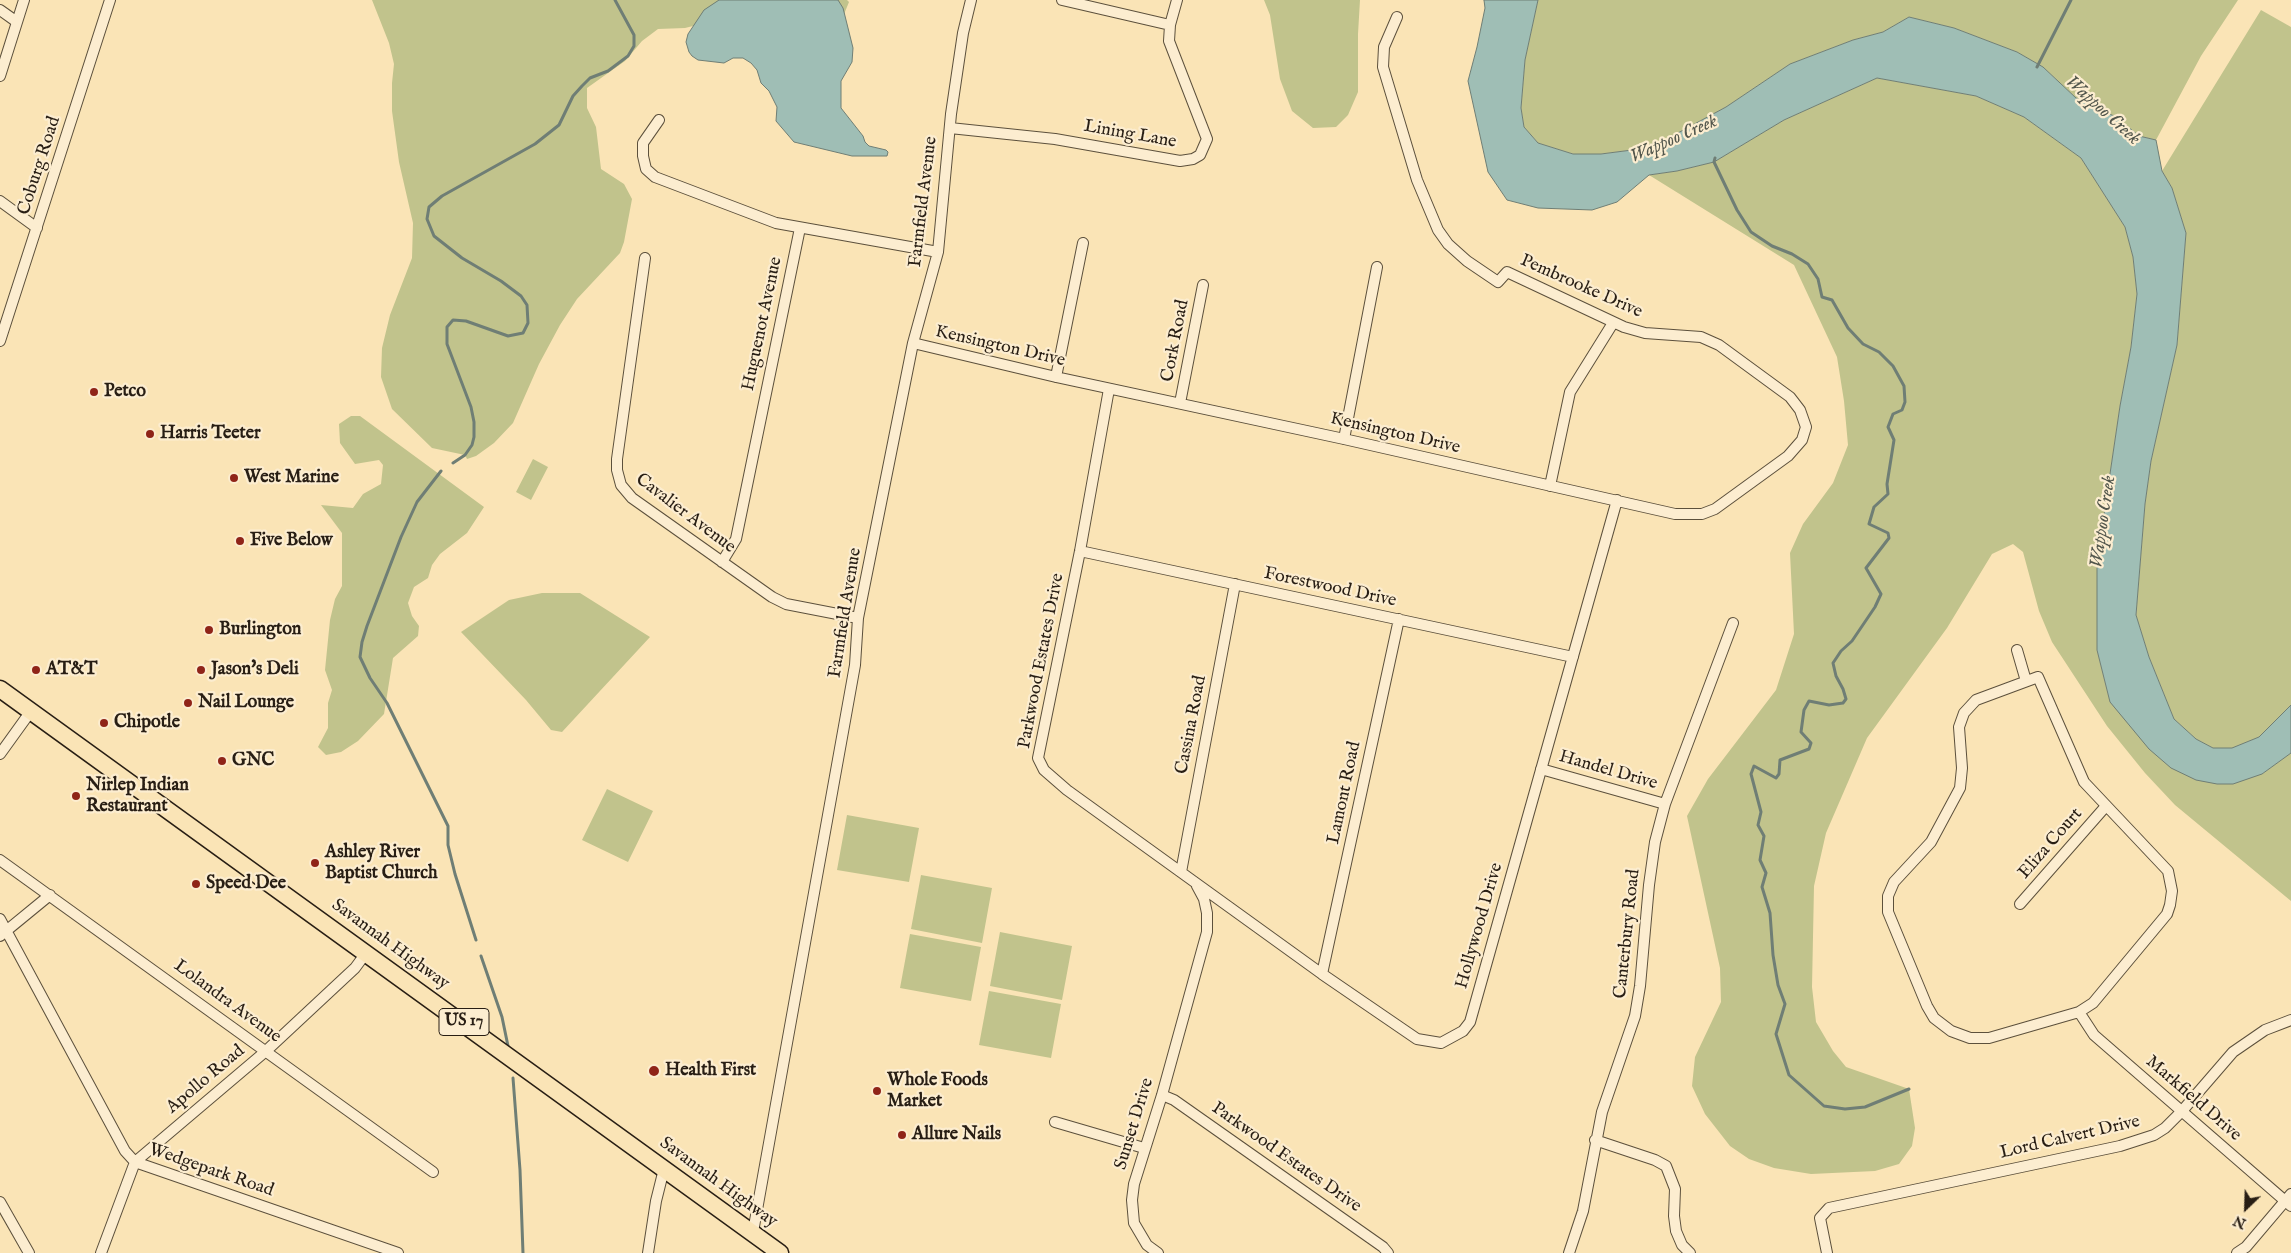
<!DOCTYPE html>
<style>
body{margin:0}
#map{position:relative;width:2291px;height:1253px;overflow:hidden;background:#fae4b6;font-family:"IM FELL English",serif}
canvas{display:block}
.north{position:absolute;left:2221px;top:1183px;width:50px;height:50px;-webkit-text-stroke:4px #fcedd0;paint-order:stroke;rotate:204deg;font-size:14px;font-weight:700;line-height:20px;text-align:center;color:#281e14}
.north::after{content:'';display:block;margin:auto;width:18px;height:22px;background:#281e14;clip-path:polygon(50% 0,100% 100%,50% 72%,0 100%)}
</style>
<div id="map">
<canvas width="2291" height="1253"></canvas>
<div class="north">N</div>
</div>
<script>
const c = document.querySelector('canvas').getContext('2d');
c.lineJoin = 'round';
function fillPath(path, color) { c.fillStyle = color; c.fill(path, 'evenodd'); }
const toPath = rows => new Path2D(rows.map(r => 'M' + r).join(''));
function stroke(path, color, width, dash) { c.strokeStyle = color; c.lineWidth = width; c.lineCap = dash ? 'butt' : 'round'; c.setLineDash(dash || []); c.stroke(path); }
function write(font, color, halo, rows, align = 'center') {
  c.font = font + ' "IM FELL English",serif'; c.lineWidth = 4.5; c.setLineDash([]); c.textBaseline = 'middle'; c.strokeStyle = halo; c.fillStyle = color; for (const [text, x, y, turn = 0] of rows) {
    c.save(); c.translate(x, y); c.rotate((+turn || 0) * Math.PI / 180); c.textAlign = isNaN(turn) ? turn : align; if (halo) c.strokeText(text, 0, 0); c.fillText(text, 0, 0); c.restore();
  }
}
fillPath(toPath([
 [372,0,847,0,849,2,838,29,717,20,685,28,658,29,642,41,625,61,587,88,587,108,596,127,601,169,624,184,632,199,624,242,620,253,577,299,560,325,539,364,513,423,494,443,476,456,467,459,465,455,432,448,392,409,381,377,382,348,390,315,412,258,413,223,399,162,392,111,392,83,394,64,389,43],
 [1264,0,1360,0,1358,34,1358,92,1348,115,1336,127,1313,128,1292,111,1280,79,1270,15],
 [1538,0,2238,0,2201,56,2156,140,2139,136,2116,117,2076,98,2043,67,2017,52,1954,28,1909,17,1883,32,1853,40,1790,64,1726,107,1663,141,1632,150,1601,154,1573,154,1538,143,1524,127,1521,108,1525,60],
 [2261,10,2291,27,2291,705,2259,737,2232,749,2213,748,2196,739,2174,719,2149,657,2136,615,2145,504,2151,461,2177,345,2186,233,2172,188,2162,171],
 [1877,78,1976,96,2024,117,2081,158,2125,227,2133,257,2137,294,2131,347,2120,406,2097,562,2097,650,2110,702,2262,774,2291,753,2291,901,2175,805,2145,773,2107,726,2052,642,2039,611,2023,552,2013,544,1992,554,1947,628,1867,738,1826,833,1814,886,1812,987,1816,1022,1833,1051,1846,1067,1909,1089,1915,1128,1912,1146,1899,1164,1875,1171,1811,1174,1774,1168,1749,1159,1730,1146,1705,1114,1692,1086,1695,1057,1721,1002,1720,968,1687,816,1708,779,1776,690,1794,634,1790,553,1803,524,1833,483,1848,445,1844,401,1837,357,1794,265,1649,175,1677,171,1714,162,1784,120],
 [351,416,360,416,484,507,467,533,440,554,432,565,428,578,414,587,408,603,412,616,419,626,418,636,393,658,384,714,358,741,341,752,326,755,318,747,328,728,328,703,332,690,325,670,330,620,335,599,342,586,342,533,321,505,353,508,363,494,381,484,383,465,379,460,355,464,340,443,339,424],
 [533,459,548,467,531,500,516,492],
 [542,593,580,593,650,637,562,732,551,730,526,700,461,632,509,600],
 [607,789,653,811,628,862,582,840],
 [847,815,919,828,909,882,837,870],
 [921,875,992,888,982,943,911,929],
 [1000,932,1072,946,1062,1000,990,986],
 [910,934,981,947,971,1001,900,988],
 [989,991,1061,1004,1051,1058,979,1045]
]), '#c1c38c');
const water = toPath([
 [719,0,838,0,843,8,853,48,852,62,841,81,841,108,863,136,865,142,869,146,886,150,888,152,887,156,852,156,794,142,776,121,777,107,769,91,761,83,757,70,751,63,743,58,733,58,724,63,698,60,692,56,689,52,686,42,688,34,704,10,719,0],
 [1484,0,1538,0,1525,60,1521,108,1524,127,1538,143,1573,154,1601,154,1632,150,1663,141,1726,107,1790,64,1853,40,1883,32,1909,17,1954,28,2017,52,2043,67,2076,98,2116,117,2139,136,2156,140,2162,171,2172,188,2186,233,2177,345,2151,461,2145,504,2136,615,2149,657,2174,719,2196,739,2213,748,2232,748,2259,737,2291,705,2291,753,2262,774,2233,784,2217,784,2196,780,2171,768,2149,749,2110,702,2097,650,2097,562,2120,406,2131,347,2137,294,2133,257,2125,227,2081,158,2024,117,1976,96,1877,78,1784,120,1714,162,1677,171,1649,175,1617,202,1592,210,1538,208,1507,200,1488,172,1468,81,1477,47,1485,8,1484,0]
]);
fillPath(water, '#9fbeb5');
stroke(water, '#6f7e75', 1);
stroke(toPath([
 [2037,67,2071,0],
 [1715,158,1714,162,1737,210,1751,232,1772,246,1792,254,1808,264,1818,279,1822,297,1832,300,1848,328,1863,344,1879,352,1893,366,1904,386,1905,402,1902,410,1893,414,1888,427,1894,440,1887,484,1888,494,1874,507,1869,524,1888,533,1889,538,1866,568,1881,594,1875,607,1852,641,1841,651,1833,663,1836,676,1843,689,1846,699,1843,703,1829,705,1809,701,1804,710,1801,732,1811,743,1809,749,1780,760,1779,774,1776,778,1754,766,1751,774,1761,812,1758,825,1764,836,1760,860,1766,873,1762,887,1770,913,1773,955,1778,985,1785,1004,1776,1034,1789,1075,1824,1106,1845,1109,1865,1107,1909,1089],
 [453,463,465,455,472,445,474,437,474,422,471,407,447,344,447,327,453,320,466,321,508,336,523,333,528,323,527,305,521,296,501,281,462,258,434,236,427,219,429,207,442,196,535,144,559,125,573,96,582,86,590,78,608,71,628,56,634,46,634,35,615,0],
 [441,471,417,502,401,537,367,626,362,642,360,657,370,678,387,703,448,826,448,845,455,874,476,940],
 [481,956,502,1017,508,1046],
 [513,1078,520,1170,523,1253]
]), '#6f7e75', 3);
const minor = toPath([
 [1062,0,1170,25],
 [0,10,17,22],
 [0,76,24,0],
 [659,120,643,143,643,156,646,169,655,177,776,223,938,252],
 [950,128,1055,139,1180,161,1193,159,1200,155,1207,139,1169,41,1170,25,1177,0],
 [0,201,37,228],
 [645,258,617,459,617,470,621,485,632,498,772,597,786,604,858,618],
 [0,341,110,0],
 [913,343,1056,377,1344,439,1675,514,1702,514,1715,509,1788,456,1802,440,1806,427,1800,410,1790,397,1719,345,1701,337,1645,333,1624,327,1507,272,1498,282,1467,261,1448,244,1438,230,1417,180,1383,67,1384,47,1397,17],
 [1056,377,1083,243],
 [1109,389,1080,551,1038,758,1044,770,1067,790,1322,974,1417,1039,1441,1043,1463,1031,1470,1022,1617,500],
 [1180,403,1203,285],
 [1344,439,1377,267],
 [1550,486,1570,392,1613,323],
 [1080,551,1573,657],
 [722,562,736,539,800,228],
 [2017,650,2026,681],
 [2038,677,2084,782,2168,871,2172,891,2170,905,2167,914,2093,1003,2079,1012,1989,1038,1970,1038,1951,1031,1934,1018,1927,1006,1888,912,1888,896,1894,882,1931,842,1960,788,1962,768,1959,727,1964,713,1976,700,2038,677],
 [0,754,31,711],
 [1541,769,1665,804],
 [0,860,433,1172],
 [1181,872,1235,584],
 [2020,904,2106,806],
 [0,919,125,1151,135,1162,398,1253],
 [0,936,50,895],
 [1322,974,1399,619],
 [2079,1012,2094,1035,2291,1206],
 [1162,1095,1174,1100,1383,1247,1388,1253],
 [1055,1122,1144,1148],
 [1595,1140,1655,1160,1666,1166,1675,1189,1674,1216,1676,1231,1682,1245,1690,1253],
 [0,1202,29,1253],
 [753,1232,855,665,858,618,913,343,938,252,951,114,963,33,971,0],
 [101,1253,135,1162,266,1051,355,968,366,953],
 [648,1253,656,1201,664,1169],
 [1158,1253,1147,1245,1134,1223,1132,1200,1134,1184,1162,1095,1207,932,1207,913,1204,899,1197,886],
 [1569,1253,1583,1211,1602,1112,1635,1016,1640,986,1649,885,1655,842,1665,804,1733,623],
 [1827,1253,1820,1218,1829,1208,2120,1146,2154,1135,2165,1128,2182,1111,2233,1052,2265,1030,2291,1020],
 [2237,1253,2246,1247,2291,1194]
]);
const trunk = toPath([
 [0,689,780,1253]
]);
stroke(minor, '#5c503c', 12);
stroke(trunk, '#281e14', 19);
stroke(minor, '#fcedd0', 10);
stroke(trunk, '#fae4b6', 16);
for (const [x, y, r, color] of [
 [94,392,5,"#8f2418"],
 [150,434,5,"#8f2418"],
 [234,478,5,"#8f2418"],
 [240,541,5,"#8f2418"],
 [209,630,5,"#8f2418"],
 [36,670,5,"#8f2418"],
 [201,670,5,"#8f2418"],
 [188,703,5,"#8f2418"],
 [104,723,5,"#8f2418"],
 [222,761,5,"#8f2418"],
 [76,796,5,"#8f2418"],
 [315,863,5,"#8f2418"],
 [196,884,5,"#8f2418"],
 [654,1071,6,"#8f2418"],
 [877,1091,5,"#8f2418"],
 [902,1135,5,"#8f2418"]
]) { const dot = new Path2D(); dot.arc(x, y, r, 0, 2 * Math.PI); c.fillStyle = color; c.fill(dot); stroke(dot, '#fcedd0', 2); }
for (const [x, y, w] of [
 [464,1022,50]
]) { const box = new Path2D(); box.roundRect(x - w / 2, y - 13.5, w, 27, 4); c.fillStyle = '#fcedd0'; c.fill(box); stroke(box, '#281e14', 1); }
write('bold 16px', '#281e14', null, [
 ["US 17",464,1022]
]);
write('18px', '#281e14', '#fcedd0', [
 ["Lining Lane",1130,135,10],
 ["Coburg Road",40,166,-72],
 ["Farmfield Avenue",924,202,-83],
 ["Pembrooke Drive",1581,287,24],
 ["Huguenot Avenue",763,324,-78],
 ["Cork Road",1176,341,-79],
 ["Kensington Drive",1000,347,13],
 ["Kensington Drive",1395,434,13],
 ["Cavalier Avenue",685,514,37],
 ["Forestwood Drive",1330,588,12],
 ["Farmfield Avenue",846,613,-81],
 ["Parkwood Estates Drive",1042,661,-79],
 ["Cassina Road",1192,725,-79],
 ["Handel Drive",1608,771,16],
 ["Lamont Road",1345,793,-78],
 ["Eliza Court",2051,844,-49],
 ["Hollywood Drive",1480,926,-74],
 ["Canterbury Road",1628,934,-84],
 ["Savannah Highway",390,945,36],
 ["Lolandra Avenue",227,1002,36],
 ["Apollo Road",206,1080,-40],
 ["Markfield Drive",2193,1099,41],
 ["Sunset Drive",1135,1124,-73],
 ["Lord Calvert Drive",2070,1138,-13],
 ["Parkwood Estates Drive",1286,1158,35],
 ["Wedgepark Road",211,1171,19],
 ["Savannah Highway",718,1183,36]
]);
write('bold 18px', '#281e14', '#fcedd0', [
 ["Petco",104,392],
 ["Harris Teeter",160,434],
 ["West Marine",244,478],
 ["Five Below",250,541],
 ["Burlington",219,630],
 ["AT&T",46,670],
 ["Jason's Deli",211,670],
 ["Nail Lounge",198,703],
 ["Chipotle",114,723],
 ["GNC",232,761],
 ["Nirlep Indian",86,786],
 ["Restaurant",86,807],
 ["Ashley River",325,853],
 ["Baptist Church",325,874],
 ["Speed Dee",206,884],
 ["Health First",665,1071],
 ["Whole Foods",887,1081],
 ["Market",887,1102],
 ["Allure Nails",912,1135]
], 'left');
write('italic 19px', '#52564c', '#fcedd0', [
 ["Wappoo Creek",2102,111,42],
 ["Wappoo Creek",1674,140,-24],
 ["Wappoo Creek",2104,522,-82]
]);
</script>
